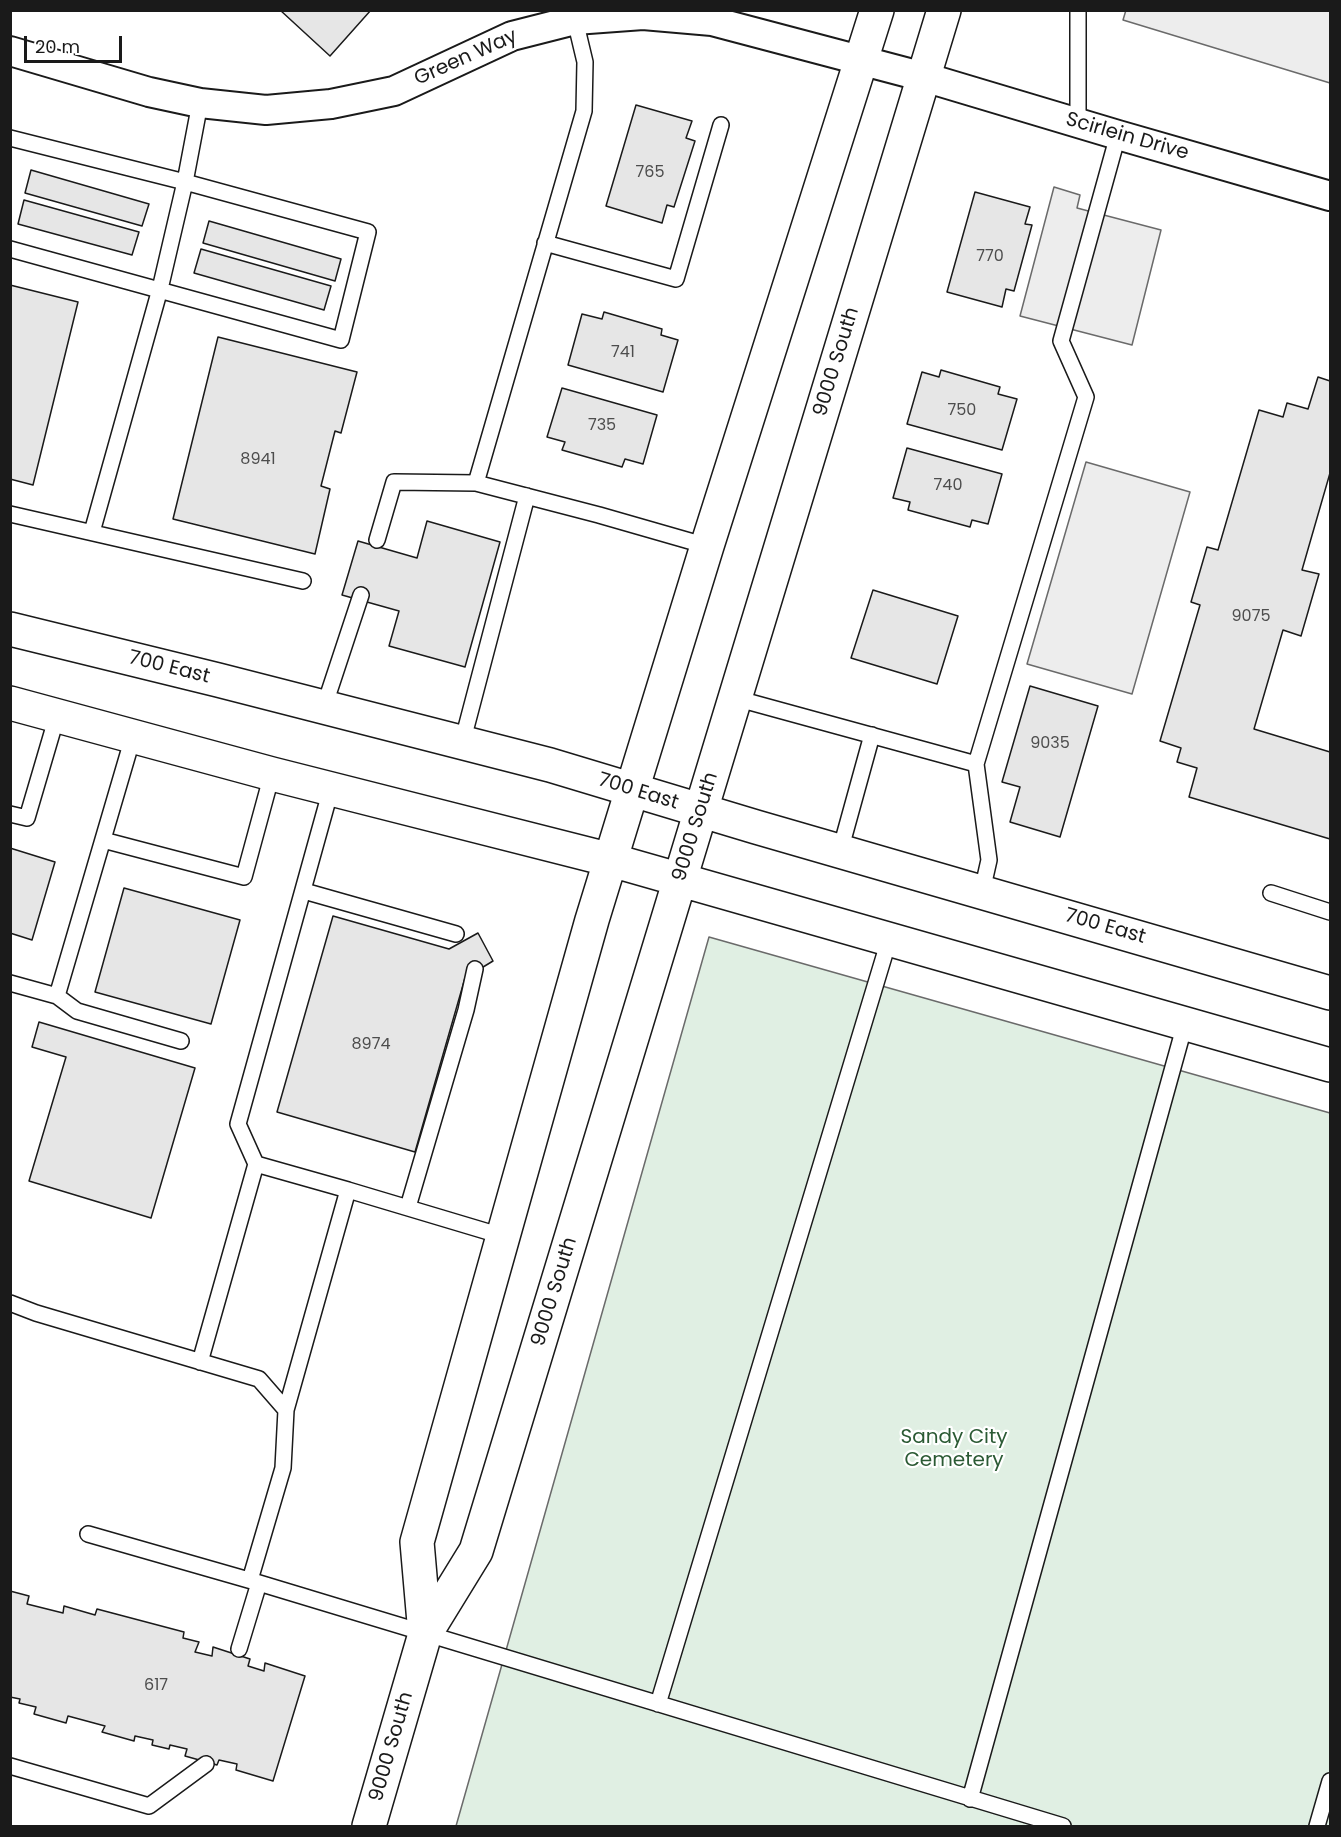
<!DOCTYPE html>
<style>
body{margin:0}
#map{position:relative;width:1341px;height:1837px;overflow:hidden;background:#fff;font-family:Poppins,sans-serif}
canvas{display:block}
.frame{position:absolute;inset:0;border:12px solid #1a1a1a;pointer-events:none}
.scale{position:absolute;left:24px;top:36px;width:98px;height:27px;box-sizing:border-box;border:3px solid #1a1a1a;border-top:0;padding-left:8px;font-size:18px;line-height:21px;white-space:nowrap;color:#1a1a1a;-webkit-text-stroke:4px #fff;paint-order:stroke}
</style>
<div id="map">
<canvas width="1341" height="1837"></canvas>
<div class="frame"></div>
<div class="scale">20 m</div>
</div>
<script>
const c = document.querySelector('canvas').getContext('2d');
c.lineJoin = 'round';
function fillPath(path, color) { c.fillStyle = color; c.fill(path, 'evenodd'); }
const toPath = rows => new Path2D(rows.map(r => 'M' + r).join(''));
function stroke(path, color, width, dash) { c.strokeStyle = color; c.lineWidth = width; c.lineCap = dash ? 'butt' : 'round'; c.setLineDash(dash || []); c.stroke(path); }
function write(font, color, halo, rows, align = 'center') {
  c.font = font + ' Poppins,sans-serif'; c.lineWidth = 4.5; c.setLineDash([]); c.textBaseline = 'middle'; c.strokeStyle = halo; c.fillStyle = color; for (const [text, x, y, turn = 0] of rows) {
    c.save(); c.translate(x, y); c.rotate((+turn || 0) * Math.PI / 180); c.textAlign = isNaN(turn) ? turn : align; if (halo) c.strokeText(text, 0, 0); c.fillText(text, 0, 0); c.restore();
  }
}
const green = toPath([
 [709,937,1330,1113,1330,1826,456,1826,709,937]
]);
fillPath(green, '#e0efe3');
stroke(green, '#6a6a6a', 1.5);
const parking = toPath([
 [1126,10,1330,11,1330,83,1123,20,1126,10],
 [1054,187,1080,195,1077,208,1161,230,1132,345,1020,316,1054,187],
 [1086,462,1190,492,1132,694,1027,664,1086,462]
]);
fillPath(parking, '#ededed');
stroke(parking, '#6a6a6a', 1.5);
const building = toPath([
 [280,10,371,10,330,56,280,10],
 [636,105,692,121,686,138,695,141,674,207,667,205,662,223,606,206,636,105],
 [31,170,149,204,142,226,25,193,31,170],
 [975,192,1030,207,1025,224,1032,225,1014,291,1006,289,1002,307,947,292,975,192],
 [24,200,139,232,132,255,18,224,24,200],
 [209,221,341,259,335,281,203,243,209,221],
 [201,249,331,286,324,310,194,273,201,249],
 [10,285,78,302,33,485,10,479,10,285],
 [604,312,662,329,661,335,678,340,663,392,568,365,582,314,602,319,604,312],
 [218,337,357,372,341,433,335,431,321,486,330,489,315,554,173,519,218,337],
 [941,370,1000,387,998,394,1017,399,1002,450,907,424,922,372,939,377,941,370],
 [1318,377,1330,381,1330,473,1302,570,1319,574,1301,636,1283,630,1254,729,1330,752,1330,839,1189,797,1197,768,1177,762,1181,748,1160,741,1200,605,1191,602,1207,547,1218,550,1259,410,1283,417,1287,403,1308,409,1318,377],
 [562,388,657,415,643,464,625,459,622,467,562,450,565,442,547,437,562,388],
 [907,448,1002,474,988,524,972,520,970,527,908,510,910,502,893,498,907,448],
 [427,521,500,542,465,667,389,646,399,611,342,595,358,541,417,558,427,521],
 [873,590,958,616,937,684,851,658,873,590],
 [1030,686,1098,706,1060,837,1010,822,1020,787,1002,782,1030,686],
 [10,848,55,862,32,940,10,933,10,848],
 [124,888,240,920,211,1024,95,992,124,888],
 [333,916,449,949,478,933,493,961,465,978,415,1152,277,1112,333,916],
 [39,1022,195,1068,151,1218,29,1181,66,1057,32,1047,39,1022],
 [10,1591,29,1596,27,1604,63,1613,64,1606,95,1615,97,1609,184,1632,183,1638,199,1642,195,1652,212,1656,213,1647,250,1659,248,1666,264,1671,265,1663,305,1676,273,1781,236,1770,237,1764,219,1760,217,1765,185,1756,187,1749,170,1745,169,1749,152,1745,153,1740,135,1736,134,1741,102,1732,105,1726,68,1716,66,1723,34,1714,36,1707,19,1703,20,1699,10,1697,10,1591]
]);
fillPath(building, '#e6e6e6');
stroke(building, '#1a1a1a', 1.5);
const service = toPath([
 [1078,123,1078,10],
 [10,138,185,182,368,232,341,340,10,249],
 [545,243,676,279,721,125],
 [476,483,599,515,707,546],
 [10,514,303,581],
 [92,532,160,289,185,182,200,103],
 [377,540,394,482,476,483,584,111,585,62,575,20],
 [735,698,976,764,1086,397,1061,341,1118,135],
 [324,707,361,595],
 [462,743,527,496],
 [976,764,989,860,982,891],
 [10,814,27,818,57,716],
 [103,840,244,877,272,774],
 [840,851,872,735],
 [304,891,456,934],
 [1271,893,1330,912],
 [10,983,57,996,133,737],
 [57,996,77,1011,181,1041],
 [256,1164,238,1124,331,789],
 [348,1190,502,1236],
 [408,1207,466,1010,475,969],
 [10,1303,36,1313,259,1379,286,1410,283,1468,250,1580],
 [200,1362,256,1164,348,1190,286,1410],
 [88,1534,259,1583,1063,1826],
 [239,1649,259,1583],
 [658,1704,889,940],
 [10,1766,149,1806,206,1764],
 [970,1799,1185,1024],
 [1317,1826,1330,1781]
]);
const minor = toPath([
 [10,51,149,92,200,103,266,110,331,104,394,91,512,36,575,20,643,15,712,21,924,77,1118,135,1330,196]
]);
const primary = toPath([
 [10,629,218,680,550,765,756,827,1330,993],
 [10,703,272,774,611,860,1330,1065],
 [425,1634,417,1542,592,920,707,546,877,10],
 [369,1826,425,1634,476,1551,944,10]
]);
stroke(service, '#1a1a1a', 18);
stroke(minor, '#1a1a1a', 32);
stroke(primary, '#1a1a1a', 36);
stroke(service, '#fff', 15);
stroke(minor, '#fff', 28);
stroke(primary, '#fff', 33);
write('16px', '#4d4d4d', null, [
 ["765",650,173],
 ["770",990,257],
 ["741",623,353],
 ["750",962,411],
 ["735",602,426],
 ["8941",258,460],
 ["740",948,486],
 ["9075",1251,617],
 ["9035",1050,744],
 ["8974",371,1045],
 ["617",156,1686]
]);
write('20px', '#1a1a1a', '#fff', [
 ["Green Way",466,58,-24],
 ["Scirlein Drive",1127,137,16],
 ["9000 South",837,362,-73],
 ["700 East",169,668,14],
 ["700 East",638,792,17],
 ["9000 South",696,827,-73],
 ["700 East",1105,927,16],
 ["9000 South",555,1292,-73],
 ["9000 South",392,1747,-74]
]);
write('20px', '#2b5a34', '#fff', [
 ["Sandy City",954,1438],
 ["Cemetery",954,1461]
]);
</script>
